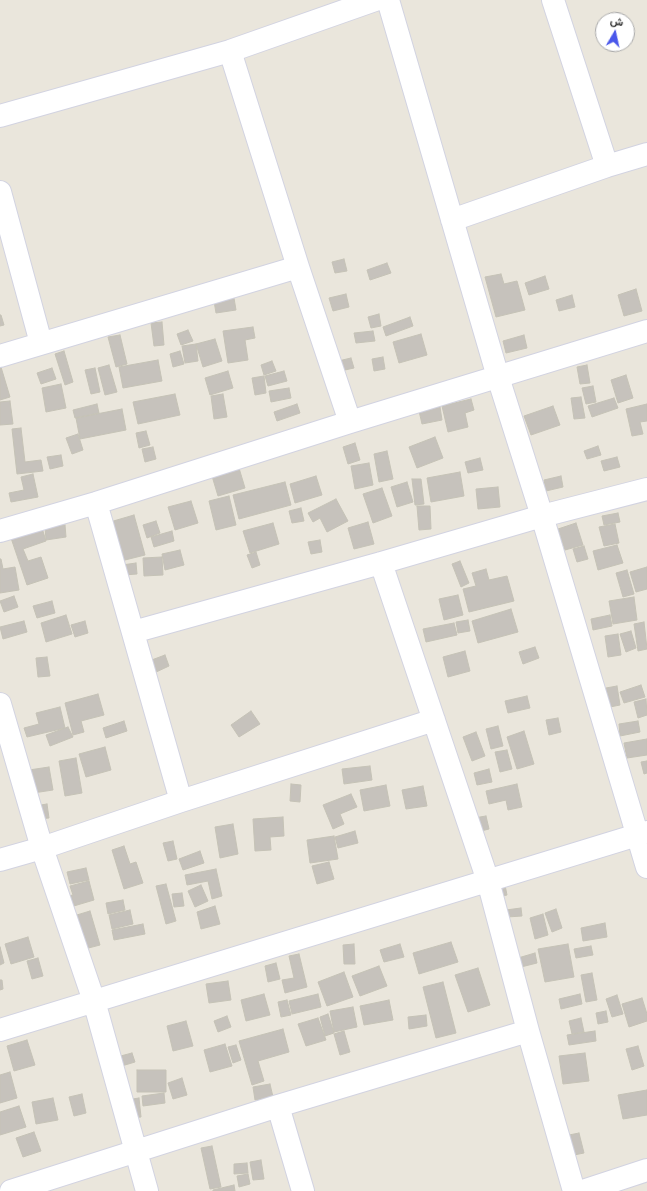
<!DOCTYPE html>
<meta charset="utf-8">
<style>
body{margin:0}
#map{position:relative;width:647px;height:1191px;overflow:hidden;background:#eae6dc;font-family:"Space Grotesk",Vazirmatn,sans-serif}
canvas{display:block}
.north{position:absolute;left:595px;top:12px;width:40px;height:40px;box-sizing:border-box;background:#fff;border:1px solid #a9a9a9;border-radius:50%;rotate:9deg;font-size:11px;font-weight:700;line-height:16px;text-align:center;color:#292929}
.north::after{content:'';display:block;margin:auto;width:14px;height:18px;background:#4a57ea;clip-path:polygon(50% 0,100% 100%,50% 72%,0 100%)}
</style>
<div id="map">
<canvas width="647" height="1191"></canvas>
<div class="north">ش</div>
</div>
<script>
const c = document.querySelector('canvas').getContext('2d');
c.lineJoin = 'round';
function fillPath(path, color) { c.fillStyle = color; c.fill(path, 'evenodd'); }
const toPath = rows => new Path2D(rows.map(r => 'M' + r).join(''));
function stroke(path, color, width, dash) { c.strokeStyle = color; c.lineWidth = width; c.lineCap = dash ? 'butt' : 'round'; c.setLineDash(dash || []); c.stroke(path); }
const building = toPath([
 [344,259,347,271,335,273,332,262,344,259],
 [387,263,391,273,370,280,367,270,387,263],
 [501,274,504,284,517,281,525,310,496,317,485,277,501,274],
 [545,276,549,289,529,295,525,283,545,276],
 [636,289,642,311,624,316,618,295,636,289],
 [346,294,349,307,333,311,329,298,346,294],
 [572,295,575,307,559,311,556,300,572,295],
 [234,298,236,310,216,313,214,301,234,298],
 [379,314,381,326,371,328,368,317,379,314],
 [0,315,1,315,4,325,0,326,0,315],
 [410,317,413,326,386,336,383,327,410,317],
 [162,322,164,345,154,346,151,323,162,322],
 [253,327,255,338,245,340,248,360,228,363,223,331,253,327],
 [188,330,193,341,181,345,177,334,188,330],
 [373,331,375,341,356,343,354,333,373,331],
 [421,334,427,355,399,363,393,342,421,334],
 [120,335,127,364,116,367,108,337,120,335],
 [524,335,527,348,506,353,503,341,524,335],
 [215,339,222,361,203,367,196,344,215,339],
 [196,344,198,361,185,363,182,346,196,344],
 [64,351,73,382,65,385,55,354,64,351],
 [180,351,184,364,173,367,170,354,180,351],
 [383,357,385,369,374,371,372,359,383,357],
 [351,358,354,368,336,372,334,362,351,358],
 [158,360,162,381,123,388,119,367,158,360],
 [272,361,276,371,264,375,261,365,272,361],
 [109,365,117,392,105,395,98,368,109,365],
 [587,365,590,383,580,384,577,367,587,365],
 [1,367,10,397,0,400,0,368,1,367],
 [52,368,56,379,41,384,37,373,52,368],
 [95,368,100,392,91,394,85,370,95,368],
 [228,371,233,388,210,395,205,378,228,371],
 [284,371,287,381,268,386,265,376,284,371],
 [626,375,633,398,618,403,611,380,626,375],
 [264,376,266,393,255,395,252,378,264,376],
 [61,384,66,408,46,412,42,388,61,384],
 [593,386,596,402,586,404,582,388,593,386],
 [289,388,291,398,271,402,269,391,289,388],
 [175,394,180,415,138,424,133,402,175,394],
 [223,394,227,417,214,419,211,396,223,394],
 [581,397,585,418,574,419,571,398,581,397],
 [614,398,618,408,592,417,588,406,614,398],
 [471,399,474,410,465,413,468,427,448,432,442,406,471,399],
 [10,401,13,424,0,425,0,402,10,401],
 [97,404,99,413,75,418,73,410,97,404],
 [297,404,300,413,277,421,274,412,297,404],
 [647,404,647,421,640,422,643,434,632,436,626,409,647,404],
 [553,406,560,425,531,435,524,416,553,406],
 [440,407,442,420,422,424,419,411,440,407],
 [122,409,126,430,80,439,76,418,122,409],
 [21,428,25,462,41,460,43,471,17,474,12,429,21,428],
 [146,431,150,445,139,448,136,433,146,431],
 [78,434,83,450,72,454,66,438,78,434],
 [435,437,443,458,417,468,409,447,435,437],
 [355,443,360,460,348,464,343,447,355,443],
 [598,446,601,455,587,459,584,451,598,446],
 [153,447,156,459,145,462,142,449,153,447],
 [387,451,393,479,379,482,374,454,387,451],
 [61,455,63,466,50,469,47,457,61,455],
 [617,457,620,467,604,471,601,461,617,457],
 [480,458,483,470,468,473,465,462,480,458],
 [369,463,373,485,355,489,351,466,369,463],
 [239,468,245,488,218,496,212,476,239,468],
 [460,472,464,496,431,502,427,478,460,472],
 [33,474,38,497,11,502,9,493,24,490,21,477,33,474],
 [316,476,322,495,295,503,290,484,316,476],
 [561,476,563,487,546,491,544,480,561,476],
 [412,479,421,479,424,504,415,505,412,479],
 [285,482,291,505,239,519,233,495,285,482],
 [407,482,413,502,397,507,391,487,407,482],
 [498,487,500,507,478,509,476,489,498,487],
 [382,488,392,516,373,523,363,494,382,488],
 [229,496,236,525,216,530,209,501,229,496],
 [336,499,348,521,327,532,320,518,313,522,308,513,336,499],
 [191,501,198,523,175,530,168,507,191,501],
 [417,506,430,506,431,529,419,530,417,506],
 [301,508,304,521,292,523,289,511,301,508],
 [618,513,620,522,604,525,602,516,618,513],
 [134,515,145,555,121,561,110,522,134,515],
 [156,521,160,533,147,538,143,525,156,521],
 [368,522,374,544,354,549,348,528,368,522],
 [273,523,279,544,250,553,243,531,273,523],
 [576,523,583,545,565,550,558,529,576,523],
 [615,524,619,543,604,546,599,527,615,524],
 [65,525,66,537,46,540,45,527,65,525],
 [42,528,46,541,23,549,28,561,41,557,48,578,27,585,11,538,42,528],
 [172,531,174,541,154,547,151,537,172,531],
 [320,540,322,552,311,554,308,542,320,540],
 [617,545,623,563,598,570,593,551,617,545],
 [584,546,588,559,577,562,573,549,584,546],
 [180,550,184,565,165,570,162,554,180,550],
 [256,552,260,565,252,568,247,555,256,552],
 [162,557,163,575,144,576,143,558,162,557],
 [0,559,1,559,3,569,15,567,19,590,0,593,0,559],
 [460,561,469,583,461,587,452,564,460,561],
 [136,563,137,574,124,575,122,565,136,563],
 [647,567,647,589,636,592,630,572,647,567],
 [486,569,489,580,507,576,514,601,469,612,463,589,476,586,472,573,486,569],
 [627,570,634,594,623,597,616,573,627,570],
 [458,595,463,615,444,620,439,599,458,595],
 [14,596,18,607,4,612,0,601,14,596],
 [634,597,637,620,613,624,609,601,634,597],
 [52,601,55,613,37,618,33,606,52,601],
 [511,609,518,632,478,643,472,621,511,609],
 [66,615,72,634,46,642,41,623,66,615],
 [610,615,612,626,593,630,591,619,610,615],
 [468,620,470,631,458,633,456,622,468,620],
 [24,621,27,632,3,639,0,627,24,621],
 [85,621,88,633,75,637,71,625,85,621],
 [644,622,647,649,638,651,634,624,644,622],
 [454,623,457,635,426,642,423,629,454,623],
 [631,631,636,648,626,652,620,634,631,631],
 [618,634,621,655,608,657,605,636,618,634],
 [535,647,539,658,523,664,519,652,535,647],
 [465,651,470,671,448,677,443,657,465,651],
 [165,655,169,666,154,673,149,661,165,655],
 [47,657,50,676,38,677,36,658,47,657],
 [641,685,645,697,624,703,620,692,641,685],
 [617,686,620,705,610,707,606,688,617,686],
 [98,694,104,715,81,721,84,732,73,735,65,703,98,694],
 [527,696,530,708,508,713,505,701,527,696],
 [646,699,647,715,638,718,634,702,646,699],
 [60,707,65,728,27,737,24,728,39,724,36,713,60,707],
 [251,711,260,724,239,737,231,725,251,711],
 [558,718,561,732,549,735,546,720,558,718],
 [124,721,127,731,106,738,103,728,124,721],
 [638,721,640,732,620,736,619,724,638,721],
 [498,726,503,746,491,749,486,729,498,726],
 [68,727,73,737,50,746,46,735,68,727],
 [524,731,534,764,517,769,507,737,524,731],
 [476,732,485,756,472,761,463,737,476,732],
 [647,739,647,755,627,758,624,743,647,739],
 [105,747,111,770,86,777,79,754,105,747],
 [507,750,512,769,500,772,495,752,507,750],
 [76,758,82,793,65,796,59,761,76,758],
 [647,761,647,773,644,774,641,762,647,761],
 [370,766,372,780,344,784,342,769,370,766],
 [49,767,53,790,33,793,29,770,49,767],
 [489,769,492,782,477,785,474,773,489,769],
 [291,784,301,785,300,802,290,801,291,784],
 [517,784,522,807,508,810,506,800,489,804,486,791,517,784],
 [386,785,390,806,364,811,360,790,386,785],
 [423,786,427,806,406,809,402,790,423,786],
 [351,794,357,807,340,814,344,824,333,829,323,805,351,794],
 [47,804,49,818,37,819,35,806,47,804],
 [486,816,489,829,477,832,474,818,486,816],
 [283,817,284,836,270,837,271,850,255,851,253,819,283,817],
 [233,824,238,854,220,858,215,827,233,824],
 [355,831,358,843,338,848,335,837,355,831],
 [334,836,338,859,310,863,307,840,334,836],
 [173,841,177,859,168,861,163,843,173,841],
 [124,846,130,864,136,862,143,883,124,889,112,850,124,846],
 [200,851,204,863,183,870,179,859,200,851],
 [329,862,334,879,317,884,312,866,329,862],
 [86,868,89,880,70,884,67,872,86,868],
 [216,869,222,896,212,899,208,881,187,885,185,875,216,869],
 [89,881,94,900,67,908,64,897,73,895,70,886,89,881],
 [166,884,176,921,166,924,156,886,166,884],
 [201,885,208,901,195,907,188,891,201,885],
 [505,885,507,895,494,898,492,888,505,885],
 [182,893,184,906,174,907,172,894,182,893],
 [123,900,125,910,108,914,106,903,123,900],
 [215,906,220,924,201,929,197,912,215,906],
 [521,908,522,916,507,917,506,910,521,908],
 [556,909,562,928,552,932,545,913,556,909],
 [130,910,133,924,112,929,109,915,130,910],
 [90,911,100,945,77,951,67,918,90,911],
 [543,914,548,935,535,939,530,918,543,914],
 [605,923,607,937,583,941,581,928,605,923],
 [143,924,145,934,114,940,112,930,143,924],
 [28,937,34,957,11,964,5,944,28,937],
 [451,942,458,962,419,974,413,953,451,942],
 [354,944,355,964,344,964,343,945,354,944],
 [400,944,404,957,384,962,380,950,400,944],
 [568,944,574,977,545,982,538,949,568,944],
 [591,946,593,955,576,958,574,949,591,946],
 [0,947,4,963,0,965,0,947],
 [535,953,537,963,521,967,518,958,535,953],
 [299,954,307,987,285,993,282,980,294,978,289,956,299,954],
 [38,958,43,976,32,979,27,961,38,958],
 [276,963,280,979,268,982,265,966,276,963],
 [379,966,387,986,360,996,352,976,379,966],
 [478,968,490,1005,468,1012,455,975,478,968],
 [344,972,353,997,327,1006,318,982,344,972],
 [592,973,597,1000,586,1002,581,975,592,973],
 [0,980,2,980,3,989,0,990,0,980],
 [228,981,231,1000,209,1003,206,984,228,981],
 [443,982,456,1033,436,1038,423,987,443,982],
 [264,994,270,1015,246,1021,241,1000,264,994],
 [318,994,321,1007,292,1014,289,1001,318,994],
 [580,994,582,1004,561,1009,559,999,580,994],
 [617,995,623,1014,612,1017,606,999,617,995],
 [642,998,647,1014,647,1021,629,1027,622,1004,642,998],
 [287,1000,291,1015,281,1017,278,1002,287,1000],
 [389,1000,393,1020,364,1025,360,1006,389,1000],
 [353,1007,357,1027,334,1032,330,1011,353,1007],
 [606,1011,608,1022,598,1024,596,1013,606,1011],
 [328,1014,334,1033,325,1036,320,1017,328,1014],
 [426,1015,427,1026,409,1029,408,1017,426,1015],
 [227,1016,231,1027,218,1032,214,1021,227,1016],
 [318,1018,326,1040,306,1046,298,1024,318,1018],
 [581,1018,584,1032,572,1034,569,1021,581,1018],
 [186,1021,193,1046,173,1051,167,1026,186,1021],
 [283,1029,289,1052,258,1061,264,1081,252,1085,239,1041,283,1029],
 [344,1031,350,1052,340,1055,334,1034,344,1031],
 [595,1031,596,1041,569,1045,567,1035,595,1031],
 [27,1040,35,1065,14,1071,7,1046,27,1040],
 [225,1044,232,1066,210,1072,204,1050,225,1044],
 [236,1045,241,1060,233,1063,228,1047,236,1045],
 [638,1046,644,1066,632,1070,626,1049,638,1046],
 [132,1053,135,1062,115,1068,113,1058,132,1053],
 [585,1053,589,1081,563,1084,559,1056,585,1053],
 [137,1070,166,1070,166,1092,137,1092,137,1070],
 [10,1072,17,1098,0,1103,0,1075,10,1072],
 [182,1078,187,1095,173,1099,168,1083,182,1078],
 [270,1084,273,1097,255,1100,253,1087,270,1084],
 [647,1090,647,1115,623,1119,618,1095,647,1090],
 [164,1093,165,1103,143,1106,142,1096,164,1093],
 [82,1094,86,1113,74,1116,69,1097,82,1094],
 [53,1098,58,1120,36,1124,32,1102,53,1098],
 [139,1098,141,1117,128,1118,126,1100,139,1098],
 [19,1106,26,1127,0,1135,0,1112,19,1106],
 [34,1132,41,1151,23,1157,16,1138,34,1132],
 [579,1133,584,1153,574,1155,569,1135,579,1133],
 [212,1146,221,1187,210,1189,201,1148,212,1146],
 [261,1160,264,1179,253,1180,250,1162,261,1160],
 [247,1163,248,1173,234,1174,234,1164,247,1163],
 [248,1174,250,1184,239,1187,237,1176,248,1174],
 [234,1185,235,1191,213,1191,213,1190,234,1185]
]);
fillPath(building, '#c6c2bc');
stroke(building, '#c5c2b6', 1);
const minor = toPath([
 [388,0,498,377,542,516,647,867],
 [553,0,607,166],
 [230,51,298,267,350,422],
 [0,116,230,51,375,0],
 [0,192,41,343],
 [452,220,607,166,647,154],
 [0,356,298,267],
 [96,503,181,801],
 [0,531,96,503,350,422,647,331],
 [381,563,488,881,528,1031,574,1191],
 [133,632,381,563,542,516,647,489],
 [0,704,42,848,94,1001,147,1191],
 [0,860,42,848,181,801,434,720],
 [0,1030,647,832],
 [278,1106,303,1191],
 [11,1191,278,1106,528,1031],
 [583,1191,647,1170]
]);
stroke(minor, '#d2d3e1', 24);
stroke(minor, '#fff', 22);
</script>
